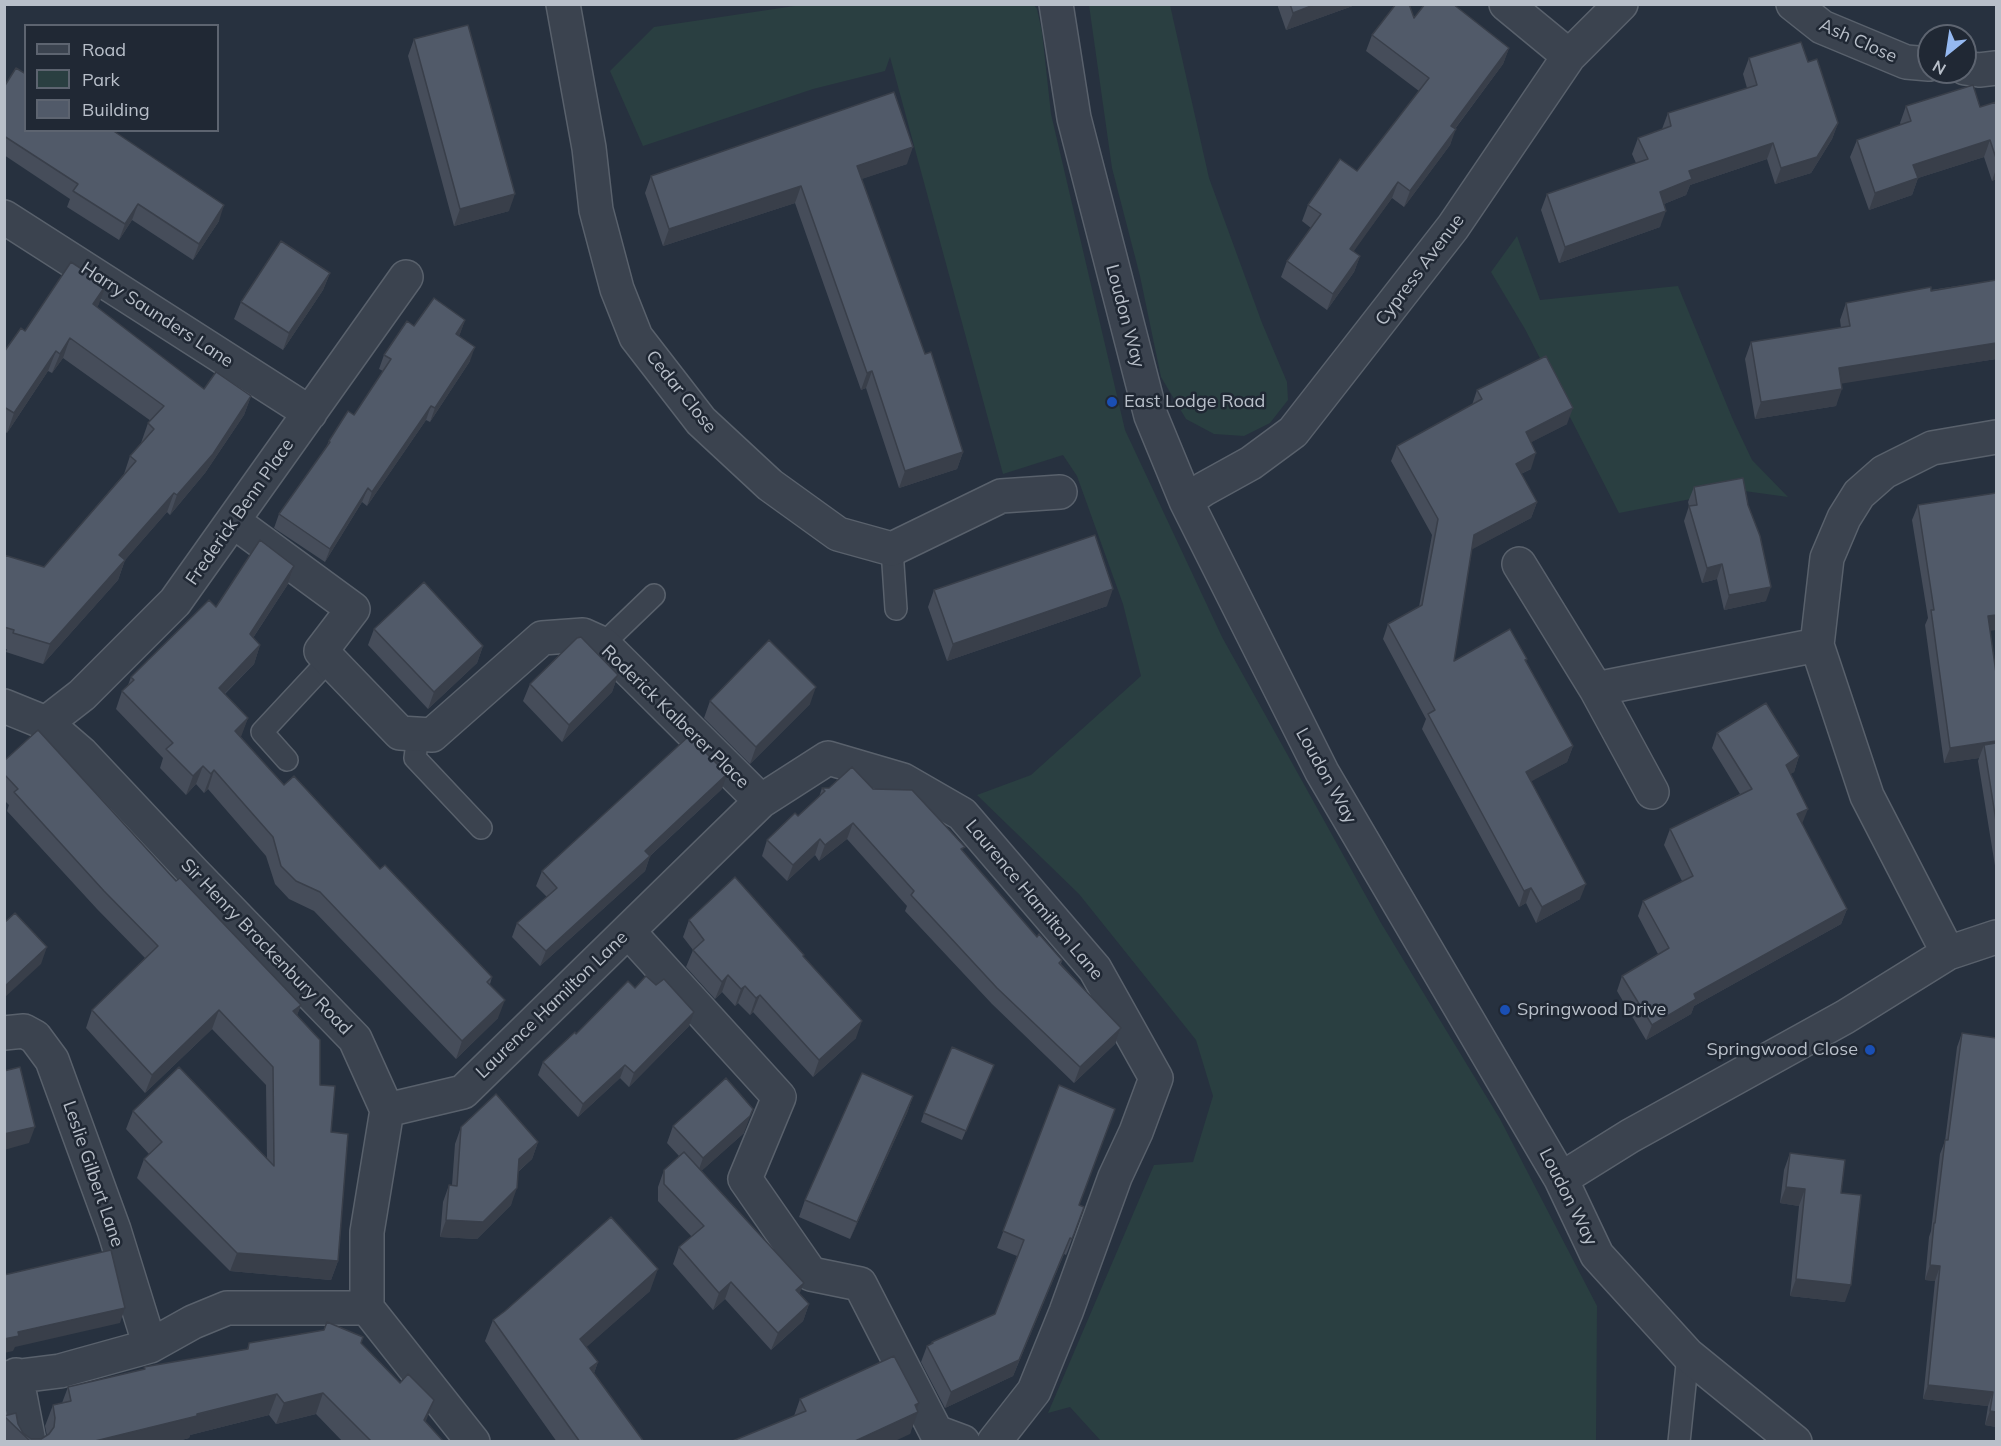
<!DOCTYPE html>
<style>
body{margin:0}
#map{position:relative;width:2001px;height:1446px;overflow:hidden;background:#27313f;font-family:Mulish,sans-serif}
canvas{display:block}
.frame{position:absolute;inset:0;border:6px solid #b8bfc9;pointer-events:none}
.legend{position:absolute;left:24px;top:24px;width:195px;height:108px;box-sizing:border-box;background:#202834;border:2px solid #5d6470;margin:0;padding:8px 10px;list-style:none;font-size:18px;color:#b8bfc9}
.legend li{display:flex;align-items:center;gap:12px;height:30px}
.legend b{width:30px;border:2px solid #5d6470}
.north{position:absolute;left:1917px;top:24px;width:60px;height:60px;box-sizing:border-box;background:#202834;border:2px solid #5d6470;border-radius:50%;rotate:210deg;font-size:16px;font-weight:700;line-height:24px;text-align:center;color:#b8bfc9}
.north::after{content:'';display:block;margin:auto;width:21px;height:27px;background:#95b9f1;clip-path:polygon(50% 0,100% 100%,50% 72%,0 100%)}
</style>
<div id="map">
<canvas width="2001" height="1446"></canvas>
<div class="frame"></div>
<ul class="legend">
<li><b style="height:8px;background:#3b434f"></b>Road</li>
<li><b style="height:16px;background:#2a3f41"></b>Park</li>
<li><b style="height:16px;background:#515a69"></b>Building</li>
</ul>
<div class="north">N</div>
</div>
<script>
const c = document.querySelector('canvas').getContext('2d');
c.lineJoin = 'round';
function fillPath(path, color) { c.fillStyle = color; c.fill(path, 'evenodd'); }
const toPath = rows => new Path2D(rows.map(r => 'M' + r).join(''));
function stroke(path, color, width, dash) { c.strokeStyle = color; c.lineWidth = width; c.lineCap = dash ? 'butt' : 'round'; c.setLineDash(dash || []); c.stroke(path); }
function write(font, color, halo, rows, align = 'center') {
  c.font = font + ' Mulish,sans-serif'; c.lineWidth = 5; c.setLineDash([]); c.textBaseline = 'middle'; c.strokeStyle = halo; c.fillStyle = color; for (const [text, x, y, turn = 0] of rows) {
    c.save(); c.translate(x, y); c.rotate((+turn || 0) * Math.PI / 180); c.textAlign = isNaN(turn) ? turn : align; if (halo) c.strokeText(text, 0, 0); c.fillText(text, 0, 0); c.restore();
  }
}
fillPath(toPath([
 [801,5,1033,4,1037,9,1042,32,1051,114,1125,430,1222,637,1381,923,1500,1119,1597,1306,1596,1441,1101,1441,1070,1407,1048,1413,1154,1165,1193,1162,1213,1096,1196,1040,1079,894,977,795,1031,775,1141,676,1123,604,1077,476,1063,455,1003,474,890,57,885,71,813,89,643,146,610,71,654,27],
 [1089,5,1170,5,1209,178,1262,323,1287,382,1288,400,1270,423,1244,436,1214,434,1186,419,1161,377,1140,276,1112,168],
 [1517,236,1540,300,1678,286,1733,420,1752,460,1788,497,1737,490,1619,513,1525,329,1491,272]
]), '#2a3f41');
const lane = toPath([
 [892,549,896,609],
 [603,644,654,595],
 [418,735,415,758,481,828],
 [287,760,262,732,329,660],
 [1679,1442,1688,1355]
]);
const street = toPath([
 [563,4,589,148,596,210,617,289,636,337,701,421,770,485,838,534,892,549,1001,496,1060,492],
 [1056,4,1074,118,1151,416,1186,501,1322,772,1561,1179,1597,1255,1688,1355,1795,1442],
 [1506,4,1569,56],
 [1793,4,1822,27,1906,62,1929,64],
 [1965,68,1979,70,1996,68],
 [4,217,310,413],
 [1186,501,1204,489,1251,463,1293,432,1453,227,1569,56,1621,4],
 [233,521,353,609,321,651,400,733,432,735,542,638,583,635,603,644,761,801],
 [1519,564,1596,689,1652,792],
 [1596,689,1817,645],
 [4,706,46,723,82,754,193,872,355,1039,387,1110,367,1232,367,1308,473,1442],
 [46,723,82,695,175,602,406,277],
 [628,931,779,1097,745,1179,811,1274,860,1284,936,1432,963,1442],
 [1948,953,1867,796,1817,645,1827,558,1844,518,1859,494,1884,472,1932,448,1996,437],
 [4,1033,24,1031,35,1037,52,1060,114,1230,150,1346],
 [387,1110,463,1092,761,801,828,758,903,780,962,814,1095,969,1156,1078,1136,1132,1115,1177,1066,1312,1034,1391,994,1442],
 [1561,1179,1630,1136,1845,1017,1948,953,1996,937],
 [16,1375,29,1442],
 [4,1378,60,1371,150,1346,193,1322,227,1308,367,1308]
]);
stroke(lane, '#59616c', 24);
stroke(street, '#59616c', 36);
stroke(lane, '#3b434f', 21);
stroke(street, '#3b434f', 33);
fillPath(toPath([
 [1277,4,1358,4,1286,30],
 [1414,18,1509,48,1503,64,1455,129,1450,145,1404,207,1392,198,1353,251,1360,256,1354,272,1327,310,1281,277,1287,261,1311,228,1302,221,1308,205,1357,171,1419,91,1366,51,1372,35],
 [414,39,509,211,454,226,408,56],
 [1749,58,1808,62,1838,123,1832,139,1811,173,1775,184,1767,159,1690,185,1686,195,1664,204,1660,227,1559,263,1541,210,1547,194,1636,163,1632,154,1638,138,1662,129,1668,113,1747,88,1743,74],
 [4,87,219,221,193,260,132,220,119,240,67,207,70,199,4,155],
 [1996,102,1996,179,1992,181,1984,157,1918,178,1912,195,1869,210,1850,157,1857,140,1901,125,1900,123,1906,106,1980,107],
 [907,164,861,179,925,354,963,452,957,469,899,488,866,388,861,390,795,203,663,246,645,193,651,176],
 [330,273,323,290,283,350,234,319,241,302],
 [1996,280,1996,359,1841,383,1836,406,1755,419,1745,359,1751,342,1841,328,1840,320,1846,303],
 [99,304,97,307,204,389,251,396,244,415,205,473,170,515,167,512,125,560,118,580,43,664,6,652,7,649,4,649,4,555,44,567,124,474,130,456,141,443,148,423,151,421,63,358,52,373,48,371,7,433,4,431,4,352,25,331],
 [465,320,459,336,470,361,430,422,426,420,367,506,362,502,325,562,274,528,279,514,326,447,329,441,354,415,383,371,379,369,384,355,414,326],
 [1477,390,1567,424,1531,442,1531,469,1521,474,1537,502,1531,518,1472,549,1454,661,1527,659,1526,661,1573,746,1567,762,1531,781,1580,899,1536,923,1526,903,1519,907,1422,729,1426,719,1383,639,1388,624,1419,607,1432,535,1391,461,1397,446,1472,405],
 [1694,487,1766,601,1724,610,1717,579,1702,583,1684,521,1689,506,1688,502],
 [1918,505,1990,630,1996,673,1996,872,1978,761,1979,758,1944,763,1925,625,1928,618,1912,520],
 [294,566,288,584,253,638,260,645,254,664,225,694,248,718,240,737,284,785,380,869,492,977,490,984,498,1018,456,1059,314,911,289,899,275,884,266,856,208,789,204,793,196,784,186,795,160,768,163,758,116,709,122,691,128,685,131,677,216,607],
 [934,590,1107,606,947,661,928,607],
 [374,629,483,646,477,663,428,709,368,645],
 [618,675,612,692,562,742,523,701,530,684],
 [710,701,810,704,750,764,704,718],
 [1717,733,1799,756,1794,772,1790,774,1802,824,1847,909,1841,924,1694,1006,1691,1014,1646,1040,1617,991,1622,976,1658,954,1638,916,1643,901,1682,881,1664,845,1670,829,1740,794,1712,748],
 [4,761,176,881,301,1005,297,1015,320,1085,331,1132,338,1261,331,1280,230,1271,137,1178,144,1159,149,1154,126,1129,133,1111,267,1159,266,1085,212,1029,145,1093,86,1028,92,1010,145,958,97,909,7,811,9,805,4,800],
 [822,788,873,789,963,852,1037,937,1062,960,1061,964,1121,1028,1115,1044,1074,1083,992,1004,905,911,907,906,847,839,819,861,815,855,787,881,762,856,767,840,798,816,819,797],
 [722,789,650,856,645,871,540,966,512,937,517,923,547,897,536,886,542,871],
 [689,920,804,955,803,957,856,1038,813,1077,753,1012,750,1015,738,1003,735,1006,722,992,715,999,686,967,693,950,683,937],
 [635,988,689,1026,629,1087,620,1078,578,1117,538,1075,543,1062,576,1034],
 [1962,1033,1996,1427,1985,1425,1988,1406,1923,1399,1935,1281,1925,1280,1929,1237,1931,1231,1940,1154,1945,1141,1957,1047],
 [994,1065,962,1140,921,1122,924,1113],
 [1059,1085,1079,1205,1084,1207,1068,1250,1066,1255,1064,1254,1013,1376,945,1408,921,1362,927,1346,931,1344,932,1342,995,1314,1017,1256,997,1248],
 [913,1096,907,1113,850,1239,799,1217,805,1200],
 [673,1126,744,1133,701,1171,800,1294,809,1304,803,1321,771,1350,725,1299,713,1310,673,1264,679,1247,692,1237,658,1201,658,1187,664,1170,679,1156,667,1143],
 [461,1127,538,1142,532,1159,518,1172,511,1205,477,1239,440,1237,443,1202,449,1185,452,1185,455,1144],
 [1790,1153,1841,1193,1845,1302,1790,1296,1799,1206,1780,1203,1784,1170],
 [650,1291,586,1347,598,1362,594,1373,644,1442,557,1442,485,1341,493,1320],
 [249,1343,361,1343,426,1422,444,1442,343,1442,316,1414,276,1424,269,1415,190,1435,189,1438,174,1442,4,1442,4,1416,18,1424,23,1433,31,1439,41,1439,47,1436,45,1426,53,1405,62,1403,68,1387,144,1370,144,1367,247,1350],
 [800,1399,916,1408,910,1434,794,1416]
]), '#464d5a');
fillPath(toPath([
 [1316,4,1358,4,1286,30,1293,13],
 [1509,48,1503,64,1445,142,1451,126],
 [1838,123,1832,139,1811,173,1775,184,1781,168],
 [1456,129,1450,145,1404,207,1410,191],
 [1990,140,1984,157,1918,178,1912,195,1869,210,1875,193,1913,165],
 [1773,143,1767,159,1690,185,1686,195,1654,208,1660,192,1689,171],
 [913,147,907,164,850,183,857,166],
 [1996,169,1996,179,1992,181],
 [1398,182,1392,198,1344,265,1350,249],
 [801,186,795,203,663,246,669,229],
 [515,194,509,211,454,226,460,209],
 [138,204,132,220,119,240,125,224],
 [224,205,219,221,193,260,199,244],
 [1666,211,1660,227,1559,263,1565,247],
 [1360,256,1354,272,1327,310,1333,294],
 [330,273,323,290,283,350,289,333],
 [106,285,99,304,86,323,93,304],
 [465,320,460,334,451,348,456,334],
 [70,338,63,358,52,373,60,354],
 [1996,343,1996,359,1833,385,1839,368],
 [475,347,470,361,430,422,435,408],
 [56,351,48,371,7,433,14,413],
 [872,371,866,388,861,390,867,373],
 [1842,389,1836,406,1755,419,1761,402],
 [251,396,244,415,205,473,170,515,177,495],
 [431,406,426,420,367,506,372,492],
 [1573,408,1567,424,1520,448,1526,432],
 [963,452,957,469,899,488,905,471],
 [1536,453,1531,469,1510,479,1516,464],
 [368,488,362,502,325,562,330,549],
 [174,493,167,512,112,575,119,555],
 [1537,502,1531,518,1469,551,1474,535],
 [125,560,118,580,43,664,50,644],
 [1722,564,1717,579,1702,583,1707,568],
 [294,566,288,584,243,653,250,634],
 [1771,587,1766,601,1724,610,1729,595],
 [1113,589,1107,606,947,661,953,644],
 [1996,615,1996,630,1983,632,1988,616],
 [260,645,254,664,212,706,219,688],
 [483,646,477,663,428,709,434,692],
 [618,675,612,692,562,742,569,725],
 [816,687,810,704,750,764,756,747],
 [248,718,241,737,228,750,235,731],
 [1996,741,1996,755,1984,745,1979,758,1944,763,1950,748],
 [1573,746,1567,762,1521,787,1526,772],
 [1799,756,1794,772,1780,780,1786,765],
 [203,766,196,784,186,795,193,776],
 [214,770,208,789,204,793,211,774],
 [727,774,722,789,640,865,645,851],
 [1808,809,1802,824,1797,814],
 [853,823,847,839,819,861,825,845],
 [820,839,815,855,787,881,793,865],
 [650,856,645,871,540,966,546,951],
 [1586,884,1580,899,1536,923,1542,907],
 [1531,888,1526,903,1519,907,1524,891],
 [1847,909,1841,924,1694,1006,1691,1014,1646,1040,1652,1025,1694,994],
 [47,947,41,964,4,998,4,987],
 [728,975,722,992,715,999,722,982],
 [745,986,738,1003,735,1006,741,989],
 [760,995,753,1012,750,1015,756,998],
 [505,1000,498,1018,456,1059,462,1041],
 [301,1005,294,1023,293,1011],
 [219,1010,212,1029,145,1093,152,1075],
 [694,1012,689,1026,629,1087,634,1073],
 [862,1021,856,1038,813,1077,819,1060],
 [1121,1028,1115,1044,1074,1083,1080,1067],
 [625,1065,620,1078,578,1117,583,1104],
 [913,1096,907,1113,850,1239,857,1222],
 [753,1109,744,1133,697,1175,703,1158],
 [35,1127,29,1143,4,1150,4,1134],
 [538,1142,532,1159,513,1176,519,1159],
 [1786,1187,1805,1189,1799,1206,1780,1203],
 [517,1188,511,1205,477,1239,440,1237,446,1220],
 [1070,1238,1013,1376,945,1408,951,1392],
 [237,1253,338,1261,331,1280,230,1271],
 [1930,1265,1940,1266,1935,1281,1925,1280],
 [658,1269,650,1291,572,1360,580,1339],
 [1796,1279,1851,1285,1845,1302,1790,1296],
 [731,1282,725,1299,713,1310,719,1293],
 [804,1283,797,1300,796,1290],
 [809,1304,803,1321,771,1350,778,1333],
 [125,1308,120,1323,15,1347,13,1351,4,1353,4,1339,18,1332],
 [598,1362,590,1384,590,1368],
 [1928,1385,1993,1392,1988,1406,1923,1399],
 [323,1393,316,1414,276,1424,284,1403],
 [277,1394,269,1415,190,1435,189,1438,174,1442,91,1442],
 [434,1400,426,1421,416,1442,424,1420],
 [919,1403,914,1414,918,1412,910,1434,893,1442,853,1442],
 [1990,1411,1996,1412,1996,1427,1985,1425]
]), '#393f4a');
const building = toPath([
 [1290,4,1316,4,1293,13,1290,4],
 [1396,4,1409,4,1414,18,1425,4,1453,4,1509,48,1451,126,1456,129,1410,191,1398,182,1350,249,1360,256,1333,294,1287,261,1321,214,1308,205,1340,159,1357,171,1429,78,1372,35,1396,4],
 [468,25,515,194,460,209,414,39,468,25],
 [1801,42,1808,62,1817,59,1838,123,1817,157,1781,168,1773,143,1689,171,1692,179,1660,192,1666,211,1565,247,1547,194,1648,159,1638,138,1671,126,1668,113,1757,85,1749,58,1801,42],
 [16,68,26,74,26,130,112,130,224,205,199,244,138,204,125,224,73,191,78,184,4,136,4,87,16,68],
 [1973,85,1980,107,1996,102,1996,158,1990,140,1913,165,1918,178,1875,193,1857,140,1911,121,1906,106,1973,85],
 [894,92,913,147,857,166,925,354,931,352,963,452,905,471,872,371,867,373,801,186,669,229,651,176,894,92],
 [281,241,330,273,289,333,241,302,281,241],
 [71,262,106,285,93,304,204,389,216,372,251,396,213,454,177,495,174,493,119,555,125,560,50,644,13,633,14,630,4,627,4,555,44,567,136,461,130,456,154,429,148,423,164,406,70,338,60,354,56,351,14,413,4,407,4,352,21,328,25,331,71,262],
 [1996,280,1996,343,1839,368,1842,389,1761,402,1751,342,1850,326,1846,303,1931,287,1931,291,1996,280],
 [434,298,465,320,456,334,475,347,435,408,431,406,372,492,368,488,330,549,279,514,330,442,329,441,348,411,354,415,391,359,384,355,407,321,414,326,434,298],
 [1546,356,1573,408,1526,432,1536,453,1516,464,1537,502,1474,535,1454,661,1510,629,1527,659,1525,660,1573,746,1526,772,1586,884,1542,907,1531,888,1524,891,1428,714,1435,710,1388,624,1422,605,1438,519,1397,446,1482,399,1477,390,1546,356],
 [1743,478,1748,505,1760,536,1771,587,1729,595,1722,564,1707,568,1689,506,1697,505,1694,487,1743,478],
 [1996,493,1996,615,1988,616,1996,673,1996,741,1950,748,1931,610,1934,610,1918,505,1996,493],
 [1095,535,1113,589,953,644,934,590,1095,535],
 [260,540,294,566,250,634,260,645,219,688,248,718,235,731,284,785,294,776,380,869,385,865,492,977,487,982,505,1000,462,1041,320,892,296,881,281,866,273,837,214,770,211,774,203,766,193,776,166,749,173,743,122,691,134,680,131,677,209,600,216,607,260,540],
 [424,582,483,646,434,692,374,629,424,582],
 [581,637,618,675,569,725,530,684,577,638,581,637],
 [769,640,816,687,756,747,710,701,769,640],
 [1766,703,1799,756,1786,765,1808,809,1797,814,1847,909,1694,994,1696,999,1652,1025,1622,976,1669,948,1643,901,1693,876,1670,829,1752,789,1717,733,1766,703],
 [38,730,176,881,180,878,301,1005,293,1011,320,1040,320,1085,335,1086,331,1132,348,1134,338,1261,237,1253,144,1159,162,1142,133,1111,179,1067,274,1166,273,1067,219,1010,152,1075,92,1010,158,946,104,891,14,792,18,789,4,774,4,761,38,730],
 [689,736,727,774,645,851,650,856,546,951,517,923,557,888,542,871,689,736],
 [1996,743,1996,821,1984,745,1996,743],
 [852,767,873,789,912,790,965,847,961,849,1037,937,1039,934,1062,960,1059,963,1121,1028,1080,1067,997,988,911,895,914,891,853,823,825,845,820,839,793,865,767,840,795,813,798,816,825,791,822,788,829,788,852,767],
 [735,877,804,955,803,956,862,1021,819,1060,760,995,756,998,745,986,741,989,728,975,722,982,693,950,704,940,689,920,735,877],
 [15,913,47,947,4,987,4,923,15,913],
 [646,976,656,985,664,979,694,1012,634,1073,625,1065,583,1104,543,1062,575,1032,576,1034,628,981,635,988,646,976],
 [1962,1033,1996,1038,1996,1412,1990,1411,1993,1392,1928,1385,1940,1266,1930,1265,1934,1223,1935,1223,1945,1140,1948,1140,1962,1033],
 [952,1047,994,1065,966,1131,924,1113,952,1047],
 [20,1067,35,1127,4,1134,4,1071,20,1067],
 [862,1073,913,1096,857,1222,805,1200,862,1073],
 [726,1078,753,1109,750,1116,703,1158,673,1126,726,1078],
 [1059,1085,1115,1109,1079,1205,1084,1207,1074,1234,1072,1239,1070,1238,1019,1360,951,1392,927,1346,933,1343,932,1342,995,1314,1024,1240,1003,1231,1059,1085],
 [496,1094,538,1142,519,1159,517,1188,483,1222,446,1220,449,1185,457,1186,461,1127,496,1094],
 [684,1152,804,1283,796,1290,809,1304,778,1333,731,1282,719,1293,679,1247,704,1226,664,1184,664,1170,684,1152],
 [1790,1153,1845,1160,1841,1193,1861,1195,1851,1285,1796,1279,1805,1189,1786,1187,1790,1153],
 [611,1217,658,1269,580,1339,598,1362,590,1368,644,1442,580,1442,493,1320,505,1311,611,1217],
 [111,1250,125,1308,18,1332,19,1336,4,1339,4,1275,111,1250],
 [327,1322,363,1337,361,1343,400,1383,408,1374,434,1400,424,1420,444,1442,372,1442,323,1393,284,1403,277,1394,197,1414,197,1416,91,1442,31,1442,4,1416,16,1413,18,1424,23,1433,31,1439,41,1439,49,1434,54,1427,55,1418,53,1405,71,1401,68,1387,145,1369,144,1367,248,1349,249,1343,324,1330,327,1322],
 [894,1356,919,1403,915,1405,918,1412,853,1442,730,1442,806,1411,800,1399,894,1356]
]);
fillPath(building, '#515a69');
stroke(building, '#393f4a', 1.5);
for (const [x, y, r, color] of [
 [1112,402,6,"#1a4fb4"],
 [1505,1010,6,"#1a4fb4"],
 [1870,1050,6,"#1a4fb4"]
]) { const dot = new Path2D(); dot.arc(x, y, r, 0, 2 * Math.PI); c.fillStyle = color; c.fill(dot); stroke(dot, '#202834', 2); }
write('18px', '#b8bfc9', '#202834', [
 ["Ash Close",1858,41,24],
 ["Cypress Avenue",1420,270,-53],
 ["Harry Saunders Lane",157,315,33],
 ["Loudon Way",1125,316,75],
 ["Cedar Close",681,392,51],
 ["Frederick Benn Place",240,512,-55],
 ["Roderick Kalberer Place",675,717,44],
 ["Loudon Way",1326,776,61],
 ["Laurence Hamilton Lane",1034,900,50],
 ["Sir Henry Brackenbury Road",266,947,46],
 ["Laurence Hamilton Lane",552,1005,-44],
 ["Leslie Gilbert Lane",93,1174,71],
 ["Loudon Way",1568,1197,63]
]);
write('18px', '#b8bfc9', '#202834', [
 ["East Lodge Road",1124,402],
 ["Springwood Drive",1517,1010],
 ["Springwood Close",1858,1050,"right"]
], 'left');
</script>
